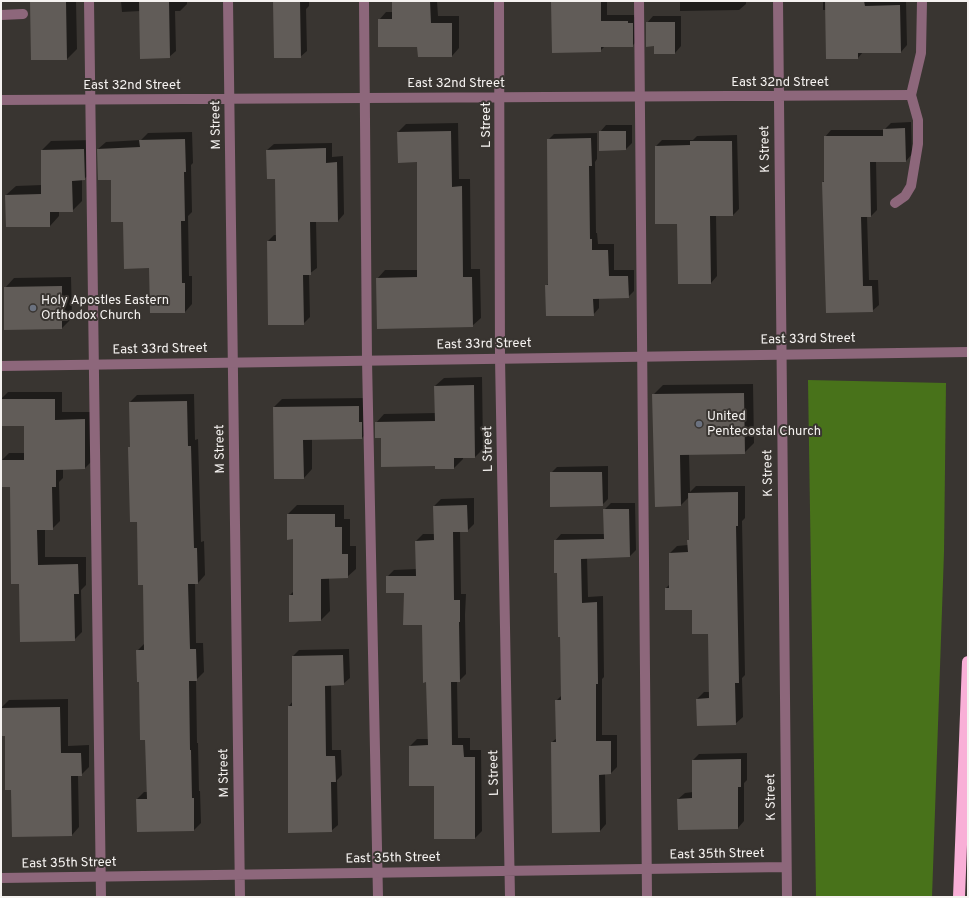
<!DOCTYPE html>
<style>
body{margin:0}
#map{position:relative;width:969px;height:898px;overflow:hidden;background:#393531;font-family:Overpass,sans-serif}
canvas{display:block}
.frame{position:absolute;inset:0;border:2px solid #f5f2f0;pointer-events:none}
</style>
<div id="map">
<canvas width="969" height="898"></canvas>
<div class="frame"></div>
</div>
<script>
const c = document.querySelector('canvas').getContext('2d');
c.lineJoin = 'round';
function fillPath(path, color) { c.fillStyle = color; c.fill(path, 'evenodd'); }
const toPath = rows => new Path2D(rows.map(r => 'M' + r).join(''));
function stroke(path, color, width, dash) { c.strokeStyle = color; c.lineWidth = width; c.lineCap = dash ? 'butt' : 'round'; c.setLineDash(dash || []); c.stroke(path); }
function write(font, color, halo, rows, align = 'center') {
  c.font = font + ' Overpass,sans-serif'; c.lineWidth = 4; c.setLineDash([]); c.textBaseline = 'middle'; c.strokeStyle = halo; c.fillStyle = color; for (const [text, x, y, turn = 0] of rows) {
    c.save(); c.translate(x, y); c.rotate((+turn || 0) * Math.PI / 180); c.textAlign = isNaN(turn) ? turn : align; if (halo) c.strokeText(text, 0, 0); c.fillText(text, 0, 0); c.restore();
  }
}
fillPath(toPath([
 [808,380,946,383,944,552,932,897,816,897]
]), '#48721a');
fillPath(toPath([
 [31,1,76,1,77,49,67,59],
 [121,1,187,1,187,4,180,11,175,11,176,51,169,57,140,11,122,12],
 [274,1,309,1,309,6,306,9,307,51,300,57],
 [393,1,437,1,438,16,459,16,459,48,452,56,418,46,379,20,386,12,393,12],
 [552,1,607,1,607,15,634,15,634,17,639,17,639,39,632,46,605,46,600,51],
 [680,1,746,1,746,4,739,10,680,11],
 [823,1,906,1,907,45,901,52,863,52,858,58,826,10,823,10],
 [653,16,681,16,681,46,675,53,655,45,647,23],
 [911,122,912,154,906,161,876,161,877,210,871,216,867,216,869,280,878,280,879,305,872,311,823,182,825,180,825,137,831,130,884,130,891,123],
 [458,123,459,179,470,179,471,269,480,269,481,318,472,326,377,279,385,270,418,270,418,161,398,132,406,124],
 [606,125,632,125,632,143,626,149,600,132],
 [192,132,193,163,191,165,192,212,188,216,189,276,192,276,192,304,185,312,150,267,124,221,112,179,98,149,106,142,141,140,148,133],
 [597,133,597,159,595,162,596,233,597,233,598,244,614,244,614,270,634,270,634,291,628,297,599,297,599,308,593,315,546,286,549,283,548,140,554,134],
 [737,135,739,209,733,215,716,215,717,276,711,283,678,222,656,146,662,140,693,140,697,136],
 [94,140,94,170,84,179,82,180,82,201,72,211,59,211,59,216,50,226,6,195,16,186,42,185,42,150,51,141],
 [332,143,332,157,343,156,344,214,338,221,316,221,317,268,309,274,310,317,303,324,268,241,274,235,277,235,276,178,268,178,267,150,274,144],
 [71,277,72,318,62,328,5,329,5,288,14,278],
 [482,377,483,449,475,457,463,457,463,459,454,468,436,465,382,437,376,423,384,414,436,413,435,386,444,378],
 [753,384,754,443,744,453,689,454,690,492,696,486,745,486,745,518,742,521,745,675,742,678,743,717,735,724,697,699,704,692,710,692,709,632,693,609,666,588,670,584,670,553,677,546,688,545,690,539,689,497,681,505,653,395,663,385],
 [8,392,62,392,62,412,92,412,93,460,85,468,63,468,63,478,59,482,60,521,52,529,45,529,45,557,86,557,86,585,81,590,82,632,74,640,20,583,11,486,1,461,9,453,25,453,25,425,1,425,1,399],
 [194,394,195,440,198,439,201,542,204,541,205,575,198,583,195,583,196,643,203,643,204,672,196,680,197,743,198,743,199,791,200,791,201,823,194,830,137,799,144,792,148,792,146,739,137,651,144,644,144,584,131,446,130,402,137,395],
 [367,398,370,429,362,438,312,438,312,469,304,478,274,407,282,399],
 [608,466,608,499,602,505,551,473,557,467],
 [474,498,474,524,467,531,460,531,461,594,466,594,465,615,466,674,459,681,457,681,458,738,470,738,470,750,481,750,482,831,475,838,435,785,410,785,410,746,417,739,428,739,427,681,423,624,405,592,387,577,394,570,417,569,416,541,423,534,435,534,434,506,441,499],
 [611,503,635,503,636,550,630,556,587,557,588,597,603,596,604,677,602,679,602,735,617,735,617,767,611,773,605,774,606,824,600,831,552,742,557,738,556,701,562,695,558,572,555,541,561,534,605,534,604,510],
 [297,505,344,505,344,519,350,519,350,546,356,546,356,569,347,577,329,578,330,611,321,620,290,595,294,591,294,538,288,514],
 [349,649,350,678,343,684,331,685,332,750,341,750,342,775,337,780,338,825,331,831,289,706,293,701,293,656,299,650],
 [68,699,68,746,89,745,89,767,81,775,78,775,79,827,72,835,12,789,6,735,1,735,1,708,9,700],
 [747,753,747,780,744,783,744,821,738,828,679,829,678,799,685,793,693,792,693,760,699,754]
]), '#0007');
fillPath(toPath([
 [30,1,66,1,67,60,31,60],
 [139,1,169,1,170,58,140,59],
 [273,1,300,1,301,58,274,58],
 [392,1,430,1,431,23,452,23,452,57,418,57,417,47,378,47,378,19,392,19],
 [551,1,601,1,601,21,628,21,628,23,633,23,633,47,601,47,601,52,552,53],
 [825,1,864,1,865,6,900,5,901,53,858,53,858,59,826,59],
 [646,22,675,22,675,54,654,54,654,46,646,47],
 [905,128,906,162,870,162,871,217,861,217,863,286,872,286,873,312,826,313,822,182,824,182,824,136,883,136,883,129],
 [451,131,452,187,462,186,463,277,472,277,473,327,377,329,376,278,417,277,417,162,398,163,397,132],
 [599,131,626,131,626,150,599,151],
 [591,138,592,166,589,166,590,239,592,239,592,250,608,250,609,276,628,276,629,298,593,299,594,316,546,316,545,285,548,285,547,139],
 [185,139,186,172,184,172,185,221,181,221,182,283,185,283,185,313,150,313,149,268,124,269,123,222,111,222,111,180,98,180,97,149,140,147,139,140],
 [690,141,732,141,733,216,710,216,711,284,678,284,677,224,655,224,655,146,690,145],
 [326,148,326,163,337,162,338,222,310,222,311,275,303,275,304,325,268,325,267,241,276,241,275,179,267,179,266,150],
 [84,149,85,180,72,181,73,212,50,212,50,227,6,227,5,195,41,194,41,150],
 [62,286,62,329,4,330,4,287],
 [474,385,475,458,454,458,454,469,435,469,435,466,381,467,381,438,375,438,375,422,435,421,434,386],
 [744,393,745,454,680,455,681,506,655,507,652,394],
 [1,399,55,399,55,420,85,419,85,469,56,470,56,487,52,487,53,530,37,530,38,565,78,564,79,594,74,594,75,641,20,642,19,584,11,584,10,487,1,487,1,460,24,460,24,426,1,426],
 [187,401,188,446,191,446,194,548,197,548,198,584,188,584,190,649,196,649,197,681,189,681,190,750,191,750,192,798,194,798,194,831,137,832,136,799,147,799,145,740,140,740,139,682,137,682,136,650,144,650,143,585,138,585,137,522,130,522,128,447,130,447,129,402],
 [359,406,359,422,362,422,362,439,303,440,304,479,274,479,273,407],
 [550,472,602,472,603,506,550,507],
 [738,492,738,526,736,526,739,683,735,683,736,725,697,726,696,699,709,698,708,634,692,634,692,610,665,610,665,588,669,588,669,553,688,552,687,540,689,540,688,493],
 [467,505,468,532,453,532,454,600,460,600,460,622,459,622,460,682,451,682,452,745,463,745,464,757,475,757,475,839,434,839,434,786,409,786,409,746,428,745,426,682,423,683,422,625,403,625,404,593,386,593,386,576,416,576,415,541,434,540,433,506],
 [603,509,629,509,630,557,581,559,582,603,597,602,598,684,596,684,596,741,611,741,611,774,599,775,600,832,552,833,551,742,556,742,555,700,561,700,560,637,558,637,557,573,554,573,554,540,604,539],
 [287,514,335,514,335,527,342,527,342,554,348,554,348,578,321,579,321,621,289,622,289,595,293,595,293,539,287,540],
 [343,655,344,685,325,686,326,756,335,756,336,782,331,782,332,832,288,833,288,706,292,706,292,656],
 [60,707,61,753,81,753,82,776,71,776,72,836,12,837,11,790,5,790,5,736,1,736,1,708],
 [741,759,741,787,738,787,738,829,678,830,677,799,692,798,692,760]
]), '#615c58');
stroke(toPath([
 [89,1,101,897],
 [364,1,367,360,378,897],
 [639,1,647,897],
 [1,15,23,14],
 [895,203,905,196,911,186,918,144,918,120,911,95,921,53,922,1]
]), '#8d677b', 10);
stroke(toPath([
 [228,1,240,897],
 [499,1,500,358,510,897],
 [778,1,787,897],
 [1,100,911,95],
 [1,878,786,867]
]), '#8d677b', 10);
stroke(toPath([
 [1,366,968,352]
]), '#8d677b', 10);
stroke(toPath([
 [959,897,968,662]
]), '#f9afd7', 12);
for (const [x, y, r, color] of [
 [33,308,4,"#6b7280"],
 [699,424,4,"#6b7280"]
]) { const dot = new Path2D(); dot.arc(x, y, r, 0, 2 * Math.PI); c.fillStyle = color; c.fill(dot); stroke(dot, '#393531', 1.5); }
write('13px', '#f5f2f0', '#393531', [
 ["East 32nd Street",780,83],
 ["East 32nd Street",456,84],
 ["East 32nd Street",132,86],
 ["M Street",217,125,-91],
 ["L Street",487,125,-90],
 ["K Street",766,149,-91],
 ["East 33rd Street",808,340,-1],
 ["East 33rd Street",484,345,-1],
 ["East 33rd Street",160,350,-1],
 ["M Street",221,449,-91],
 ["L Street",489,449,-91],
 ["K Street",769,473,-91],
 ["M Street",225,773,-91],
 ["L Street",495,773,-91],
 ["K Street",772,797,-91],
 ["East 35th Street",717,855,-1],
 ["East 35th Street",393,859,-1],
 ["East 35th Street",69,864,-1]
]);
write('13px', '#f5f2f0', '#393531', [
 ["Holy Apostles Eastern",41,301],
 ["Orthodox Church",41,316],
 ["United",707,417],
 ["Pentecostal Church",707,432]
], 'left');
</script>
